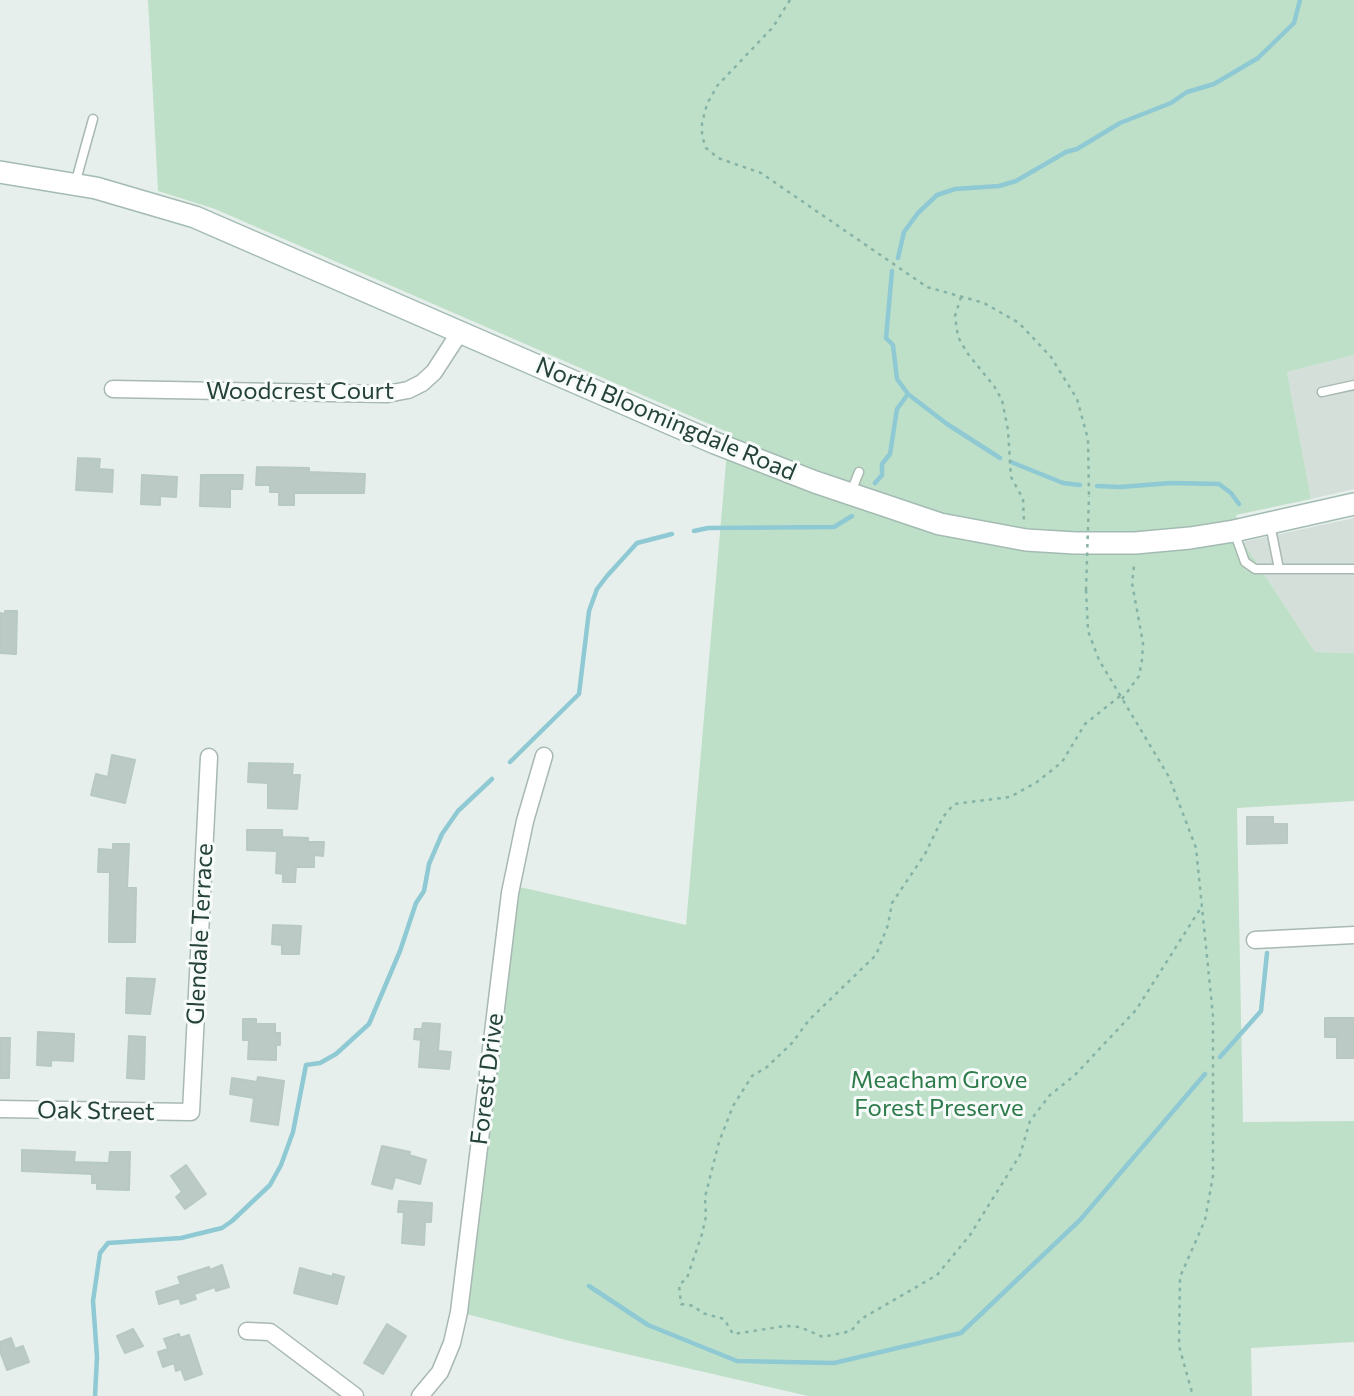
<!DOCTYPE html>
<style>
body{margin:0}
canvas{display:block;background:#e6efeb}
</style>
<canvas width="1354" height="1396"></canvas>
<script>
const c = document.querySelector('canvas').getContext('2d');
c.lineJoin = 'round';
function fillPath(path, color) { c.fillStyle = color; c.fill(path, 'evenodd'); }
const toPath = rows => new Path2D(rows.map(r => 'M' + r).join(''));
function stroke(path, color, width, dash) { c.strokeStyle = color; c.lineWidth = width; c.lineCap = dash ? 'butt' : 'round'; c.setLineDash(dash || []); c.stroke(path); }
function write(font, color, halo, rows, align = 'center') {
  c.font = font + ' Commissioner,sans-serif'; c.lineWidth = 6; c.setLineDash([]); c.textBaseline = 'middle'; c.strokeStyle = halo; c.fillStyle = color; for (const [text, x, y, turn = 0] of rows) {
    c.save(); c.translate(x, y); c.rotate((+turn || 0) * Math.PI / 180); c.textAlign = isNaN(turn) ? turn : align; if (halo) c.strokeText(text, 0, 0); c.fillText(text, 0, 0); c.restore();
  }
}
fillPath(toPath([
 [1354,355,1354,489,1311,499,1287,372],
 [1354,518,1354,653,1315,652,1243,542]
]), '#d4dfda');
fillPath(toPath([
 [148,0,1354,0,1354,355,1287,372,1311,499,1236,515,1243,542,1315,652,1354,653,1354,801,1237,808,1243,1122,1354,1121,1354,1342,1251,1348,1252,1396,808,1396,570,1341,459,1312,511,885,686,925,726,463,732,434,215,209,158,191]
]), '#bfe0c8');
stroke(toPath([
 [898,258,904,232,918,213,937,195,955,189,999,186,1016,181,1066,152,1077,149,1120,123,1171,103,1187,92,1214,84,1258,58,1294,23,1300,0],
 [892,271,886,338,893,345,897,379,908,394,947,424,1000,458],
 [1011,462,1063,483,1080,485],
 [875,483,882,475,882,464,890,454,897,409,908,394],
 [1097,486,1120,487,1171,483,1219,484,1231,493,1239,504],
 [694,531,708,528,834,527,852,516],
 [510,762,579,694,589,611,597,589,607,576,637,543,672,534],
 [1220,1057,1261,1011,1267,953],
 [589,1286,648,1325,737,1361,834,1363,961,1333,1080,1220,1205,1074],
 [95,1396,97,1357,93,1301,100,1253,108,1243,181,1238,222,1228,232,1221,270,1185,281,1165,293,1132,306,1065,320,1063,336,1054,369,1024,400,951,416,903,424,891,429,864,442,834,458,811,492,779]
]), '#8ec9d4', 4.5);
const building = toPath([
 [78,458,100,459,99,469,113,470,112,492,76,490,78,458],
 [257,467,309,468,309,472,365,474,364,493,294,493,294,505,279,505,279,492,270,492,270,485,256,485,257,467],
 [142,475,177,477,176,497,160,496,160,505,141,504,142,475],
 [201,475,243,475,242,489,230,489,230,507,200,506,201,475],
 [5,611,17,611,16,654,0,653,0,613,5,614,5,611],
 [112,755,135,760,125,803,91,795,96,774,108,777,112,755],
 [249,763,293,764,292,775,300,775,297,809,268,808,268,783,248,782,249,763],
 [1247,817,1273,817,1273,824,1287,824,1287,843,1247,844,1247,817],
 [247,830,282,830,282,837,308,838,308,842,324,842,323,856,314,855,314,867,296,867,295,882,283,882,283,874,276,873,277,851,247,850,247,830],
 [113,844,129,844,127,888,136,888,135,942,109,942,110,872,98,872,99,849,113,850,113,844],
 [273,925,301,926,299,954,282,954,282,945,272,944,273,925],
 [127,978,155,979,150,1014,126,1013,127,978],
 [1325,1018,1354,1018,1354,1058,1337,1058,1337,1037,1325,1037,1325,1018],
 [243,1019,256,1019,256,1024,275,1024,275,1033,280,1033,280,1045,276,1045,276,1060,248,1059,249,1040,243,1040,243,1019],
 [423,1023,440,1024,438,1051,451,1052,449,1069,419,1067,421,1040,414,1039,415,1029,422,1029,423,1023],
 [38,1032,74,1034,73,1061,51,1060,51,1066,37,1065,38,1032],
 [129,1036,145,1037,144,1079,127,1078,129,1036],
 [0,1038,10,1038,9,1078,0,1078,0,1038],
 [258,1077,284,1081,278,1125,251,1121,254,1098,230,1094,232,1078,257,1082,258,1077],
 [382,1146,410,1152,409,1155,426,1160,420,1184,395,1177,392,1189,372,1184,382,1146],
 [22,1150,75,1152,74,1162,109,1163,110,1152,130,1152,129,1190,97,1189,97,1183,92,1183,92,1174,22,1171,22,1150],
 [186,1165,206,1194,185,1209,176,1197,182,1192,171,1176,186,1165],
 [399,1201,432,1203,431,1222,425,1222,424,1245,402,1243,404,1212,398,1212,399,1201],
 [222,1265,229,1287,216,1291,215,1287,194,1294,196,1299,181,1304,179,1298,159,1304,156,1292,181,1284,178,1277,209,1267,210,1270,222,1265],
 [300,1268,333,1277,333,1274,344,1277,337,1304,294,1293,300,1268],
 [387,1324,406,1336,383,1374,364,1363,387,1324],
 [133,1329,143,1346,125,1353,117,1336,133,1329],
 [179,1334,180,1338,189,1335,202,1374,185,1380,181,1369,176,1371,174,1363,163,1367,158,1352,168,1349,164,1339,179,1334],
 [11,1338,15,1349,23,1346,29,1362,7,1370,0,1351,0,1342,11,1338]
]);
fillPath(building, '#bbcac4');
stroke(building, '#b8c9c2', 2);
const service = toPath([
 [75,184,93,119],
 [1322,392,1354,385],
 [851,492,859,472],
 [1270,524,1279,569],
 [1235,534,1245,562,1255,569,1354,569]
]);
const minor = toPath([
 [113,389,387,394,408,390,422,383,434,372,460,332],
 [1255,940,1354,935],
 [0,1109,191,1112,209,757],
 [247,1331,270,1332,355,1396],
 [420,1396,440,1372,452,1343,459,1312,510,893,525,821,544,756]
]);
const secondary = toPath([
 [0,172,96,188,195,217,715,443,815,482,940,524,1026,540,1075,543,1135,543,1190,538,1234,531,1354,504]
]);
stroke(service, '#a8b8b2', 11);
stroke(minor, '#a8b8b2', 19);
stroke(secondary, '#a4bbb3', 24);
stroke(toPath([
 [790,0,773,27,717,86,707,104,702,123,702,136,706,148,718,158,761,173,927,287,984,303,1019,323,1051,357,1077,399,1088,439,1089,496],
 [961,297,955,316,958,337,968,354,994,386,1002,400,1008,430,1011,477,1023,499,1024,523],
 [1086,590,1088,631,1099,660,1169,777,1196,848,1213,1016,1213,1176,1205,1220,1180,1277,1179,1346,1193,1396],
 [1120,696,1085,724,1062,762,1037,782,1010,797,954,804,943,817,925,854,892,903,888,925,876,955,809,1020,792,1043,767,1067,752,1076,733,1106,719,1142,705,1197,706,1216,702,1234,687,1278,679,1285,681,1304,694,1306,702,1313,724,1319,733,1334,786,1326,800,1327,823,1337,851,1331,861,1319,937,1275,970,1235,1020,1155,1030,1121,1050,1095,1075,1075,1136,1010,1202,906],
 [1122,699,1139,676,1142,660,1143,643,1132,583,1134,566]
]), '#86b3a5', 2.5, [3.5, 5]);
stroke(service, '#fff', 8);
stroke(minor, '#fff', 16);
stroke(secondary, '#fff', 21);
stroke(toPath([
 [1086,590,1089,496]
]), '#86b3a5', 2.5, [3.5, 5]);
write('24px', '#24423a', '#f7fbf9', [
 ["Woodcrest Court",300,391],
 ["North Bloomingdale Road",666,419,23],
 ["Glendale Terrace",200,934,-87],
 ["Forest Drive",487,1079,-83],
 ["Oak Street",96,1111,1]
]);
write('24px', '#2d7a4b', '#f7fbf9', [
 ["Meacham Grove",939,1080],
 ["Forest Preserve",939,1108]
]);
</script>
